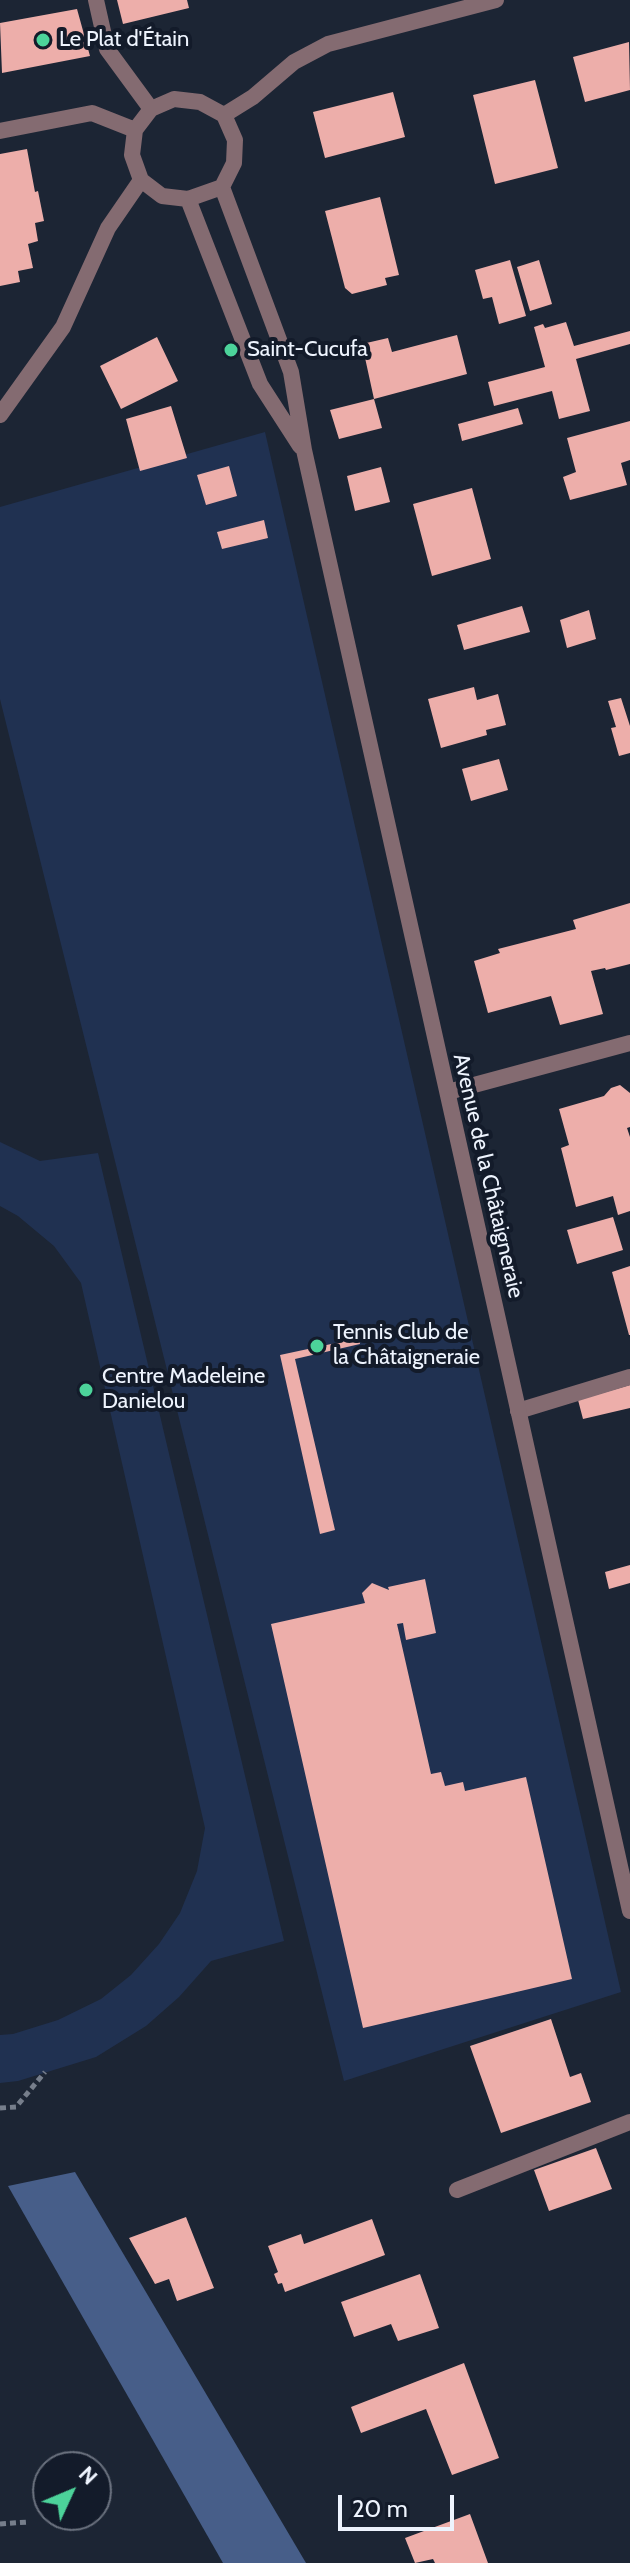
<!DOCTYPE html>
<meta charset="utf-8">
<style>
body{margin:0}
#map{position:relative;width:630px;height:2563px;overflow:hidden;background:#1c2534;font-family:Cabin,sans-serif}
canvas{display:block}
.north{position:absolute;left:32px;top:2451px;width:80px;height:80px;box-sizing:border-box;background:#131b2a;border:2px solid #6b727f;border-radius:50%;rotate:46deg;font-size:22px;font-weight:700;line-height:32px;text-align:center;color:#eef4fe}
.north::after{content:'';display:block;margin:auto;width:28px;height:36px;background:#4cd39a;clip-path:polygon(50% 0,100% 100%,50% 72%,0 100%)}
.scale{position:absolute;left:338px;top:2495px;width:116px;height:36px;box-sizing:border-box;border:4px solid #eef4fe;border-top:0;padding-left:10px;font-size:24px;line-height:28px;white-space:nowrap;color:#eef4fe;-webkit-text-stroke:6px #131b2a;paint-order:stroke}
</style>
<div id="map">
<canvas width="630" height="2563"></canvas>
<div class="north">N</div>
<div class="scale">20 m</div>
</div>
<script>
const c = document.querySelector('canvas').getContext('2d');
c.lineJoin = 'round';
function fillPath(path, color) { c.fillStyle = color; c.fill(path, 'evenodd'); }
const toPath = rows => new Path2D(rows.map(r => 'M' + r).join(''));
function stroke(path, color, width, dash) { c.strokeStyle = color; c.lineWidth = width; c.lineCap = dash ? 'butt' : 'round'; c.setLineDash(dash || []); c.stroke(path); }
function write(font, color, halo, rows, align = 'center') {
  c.font = font + ' Cabin,sans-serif'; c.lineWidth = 8; c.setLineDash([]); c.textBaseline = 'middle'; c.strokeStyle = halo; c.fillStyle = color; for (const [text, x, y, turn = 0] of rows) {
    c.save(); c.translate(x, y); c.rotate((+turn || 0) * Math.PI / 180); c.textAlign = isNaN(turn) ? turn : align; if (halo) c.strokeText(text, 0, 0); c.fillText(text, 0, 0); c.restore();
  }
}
fillPath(toPath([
 [265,432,621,1992,344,2081,0,699,0,507],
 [0,1142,40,1161,98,1153,284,1941,211,1961,179,1997,146,2026,96,2057,18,2081,0,2083,0,2035,13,2034,58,2020,101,1999,131,1975,159,1944,180,1913,197,1871,205,1828,81,1283,54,1246,18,1216,0,1206]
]), '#203151');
fillPath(toPath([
 [75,2172,306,2563,223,2563,8,2186]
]), '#475e89');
fillPath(toPath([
 [117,0,187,0,189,8,123,24],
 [77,9,90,56,2,73,0,23],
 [629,42,630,90,585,102,573,57],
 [535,80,558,168,495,184,473,95],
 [393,92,405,137,325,158,313,112],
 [27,149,35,192,38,191,44,221,35,223,38,241,28,244,33,268,18,271,20,282,0,286,0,154],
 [380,197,399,275,385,278,387,285,352,294,345,288,325,211],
 [510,260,526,316,499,324,492,297,483,299,475,270],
 [539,260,552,304,530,311,517,267],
 [566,322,574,346,630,331,630,344,576,359,590,411,559,419,552,391,494,406,488,382,545,367,534,327,543,324,545,328],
 [457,335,467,374,374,399,362,344,388,338,392,352],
 [157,337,178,381,121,409,100,366],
 [374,399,382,428,339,439,330,410],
 [171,406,187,458,140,471,126,419],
 [518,408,523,424,462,441,458,424],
 [630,421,630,460,621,463,627,485,570,500,563,477,576,472,567,438],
 [229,466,237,496,206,505,197,475],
 [381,467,390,502,355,511,347,476],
 [472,488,491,559,432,576,413,504],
 [264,520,268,538,222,549,217,532],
 [522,606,530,632,464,650,457,625],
 [589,610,596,639,567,648,560,620],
 [474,687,477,700,498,694,506,725,486,730,487,735,441,748,428,699],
 [621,698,630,726,630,753,619,756,611,728,616,727,608,701],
 [499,759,508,790,471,801,462,769],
 [630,903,630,964,606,970,605,968,591,971,603,1014,560,1025,551,996,488,1013,474,961,500,953,498,949,576,929,573,920],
 [620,1085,630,1093,630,1127,627,1128,630,1137,630,1211,618,1215,613,1196,576,1207,561,1148,569,1145,559,1109,604,1096,611,1088],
 [613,1217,623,1250,577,1264,567,1230],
 [630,1266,630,1335,629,1335,612,1272],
 [359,1338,360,1344,295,1359,335,1530,320,1534,280,1355],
 [630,1385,630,1408,583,1419,578,1400],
 [630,1565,630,1583,609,1589,605,1572],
 [425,1579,436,1633,406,1640,403,1623,397,1624,431,1774,441,1772,445,1786,463,1782,465,1791,526,1777,572,1979,363,2028,271,1624,365,1603,362,1593,372,1583,389,1590,388,1587],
 [551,2019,570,2077,581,2073,591,2102,501,2133,470,2046],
 [596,2148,612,2189,549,2211,534,2170],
 [186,2217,214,2288,177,2301,169,2279,155,2284,129,2238],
 [372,2219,385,2255,285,2292,282,2283,278,2284,274,2274,278,2272,268,2246,301,2234,304,2244],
 [420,2274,439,2328,398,2341,391,2324,354,2337,341,2302],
 [464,2363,499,2458,452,2475,426,2409,361,2433,351,2407],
 [470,2514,488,2563,435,2563,433,2559,415,2563,405,2538]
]), '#edaeaa');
stroke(toPath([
 [0,2108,16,2107,45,2072],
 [0,2524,28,2522]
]), '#767e8b', 5, [6, 4]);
stroke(toPath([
 [518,1411,630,1377],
 [457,2190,630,2122]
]), '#846b71', 16);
stroke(toPath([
 [96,0,107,49,151,109],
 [174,99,200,102,224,115,235,140,234,163,222,187,188,199,162,196,141,180,132,155,135,130,151,109,174,99],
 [224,115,253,97,294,62,328,44,496,0],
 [0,131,92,113,135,130],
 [222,187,291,372,304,450,630,1911],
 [188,199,260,384,300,446],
 [0,415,63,327,108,228,141,180],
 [448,1092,630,1043]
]), '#846b71', 16);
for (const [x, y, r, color] of [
 [43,40,8,"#4cd39a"],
 [231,350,8,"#4cd39a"],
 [317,1346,8,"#4cd39a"],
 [86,1390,8,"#4cd39a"]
]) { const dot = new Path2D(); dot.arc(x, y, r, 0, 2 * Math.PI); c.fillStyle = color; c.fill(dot); stroke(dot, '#131b2a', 3); }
write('22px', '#eef4fe', '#131b2a', [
 ["Le Plat d'Étain",59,40],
 ["Saint-Cucufa",247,350],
 ["Tennis Club de",333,1333],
 ["la Châtaigneraie",333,1358],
 ["Centre Madeleine",102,1377],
 ["Danielou",102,1402]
], 'left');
write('22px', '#eef4fe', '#131b2a', [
 ["Avenue de la Châtaigneraie",488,1176,77]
]);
</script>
